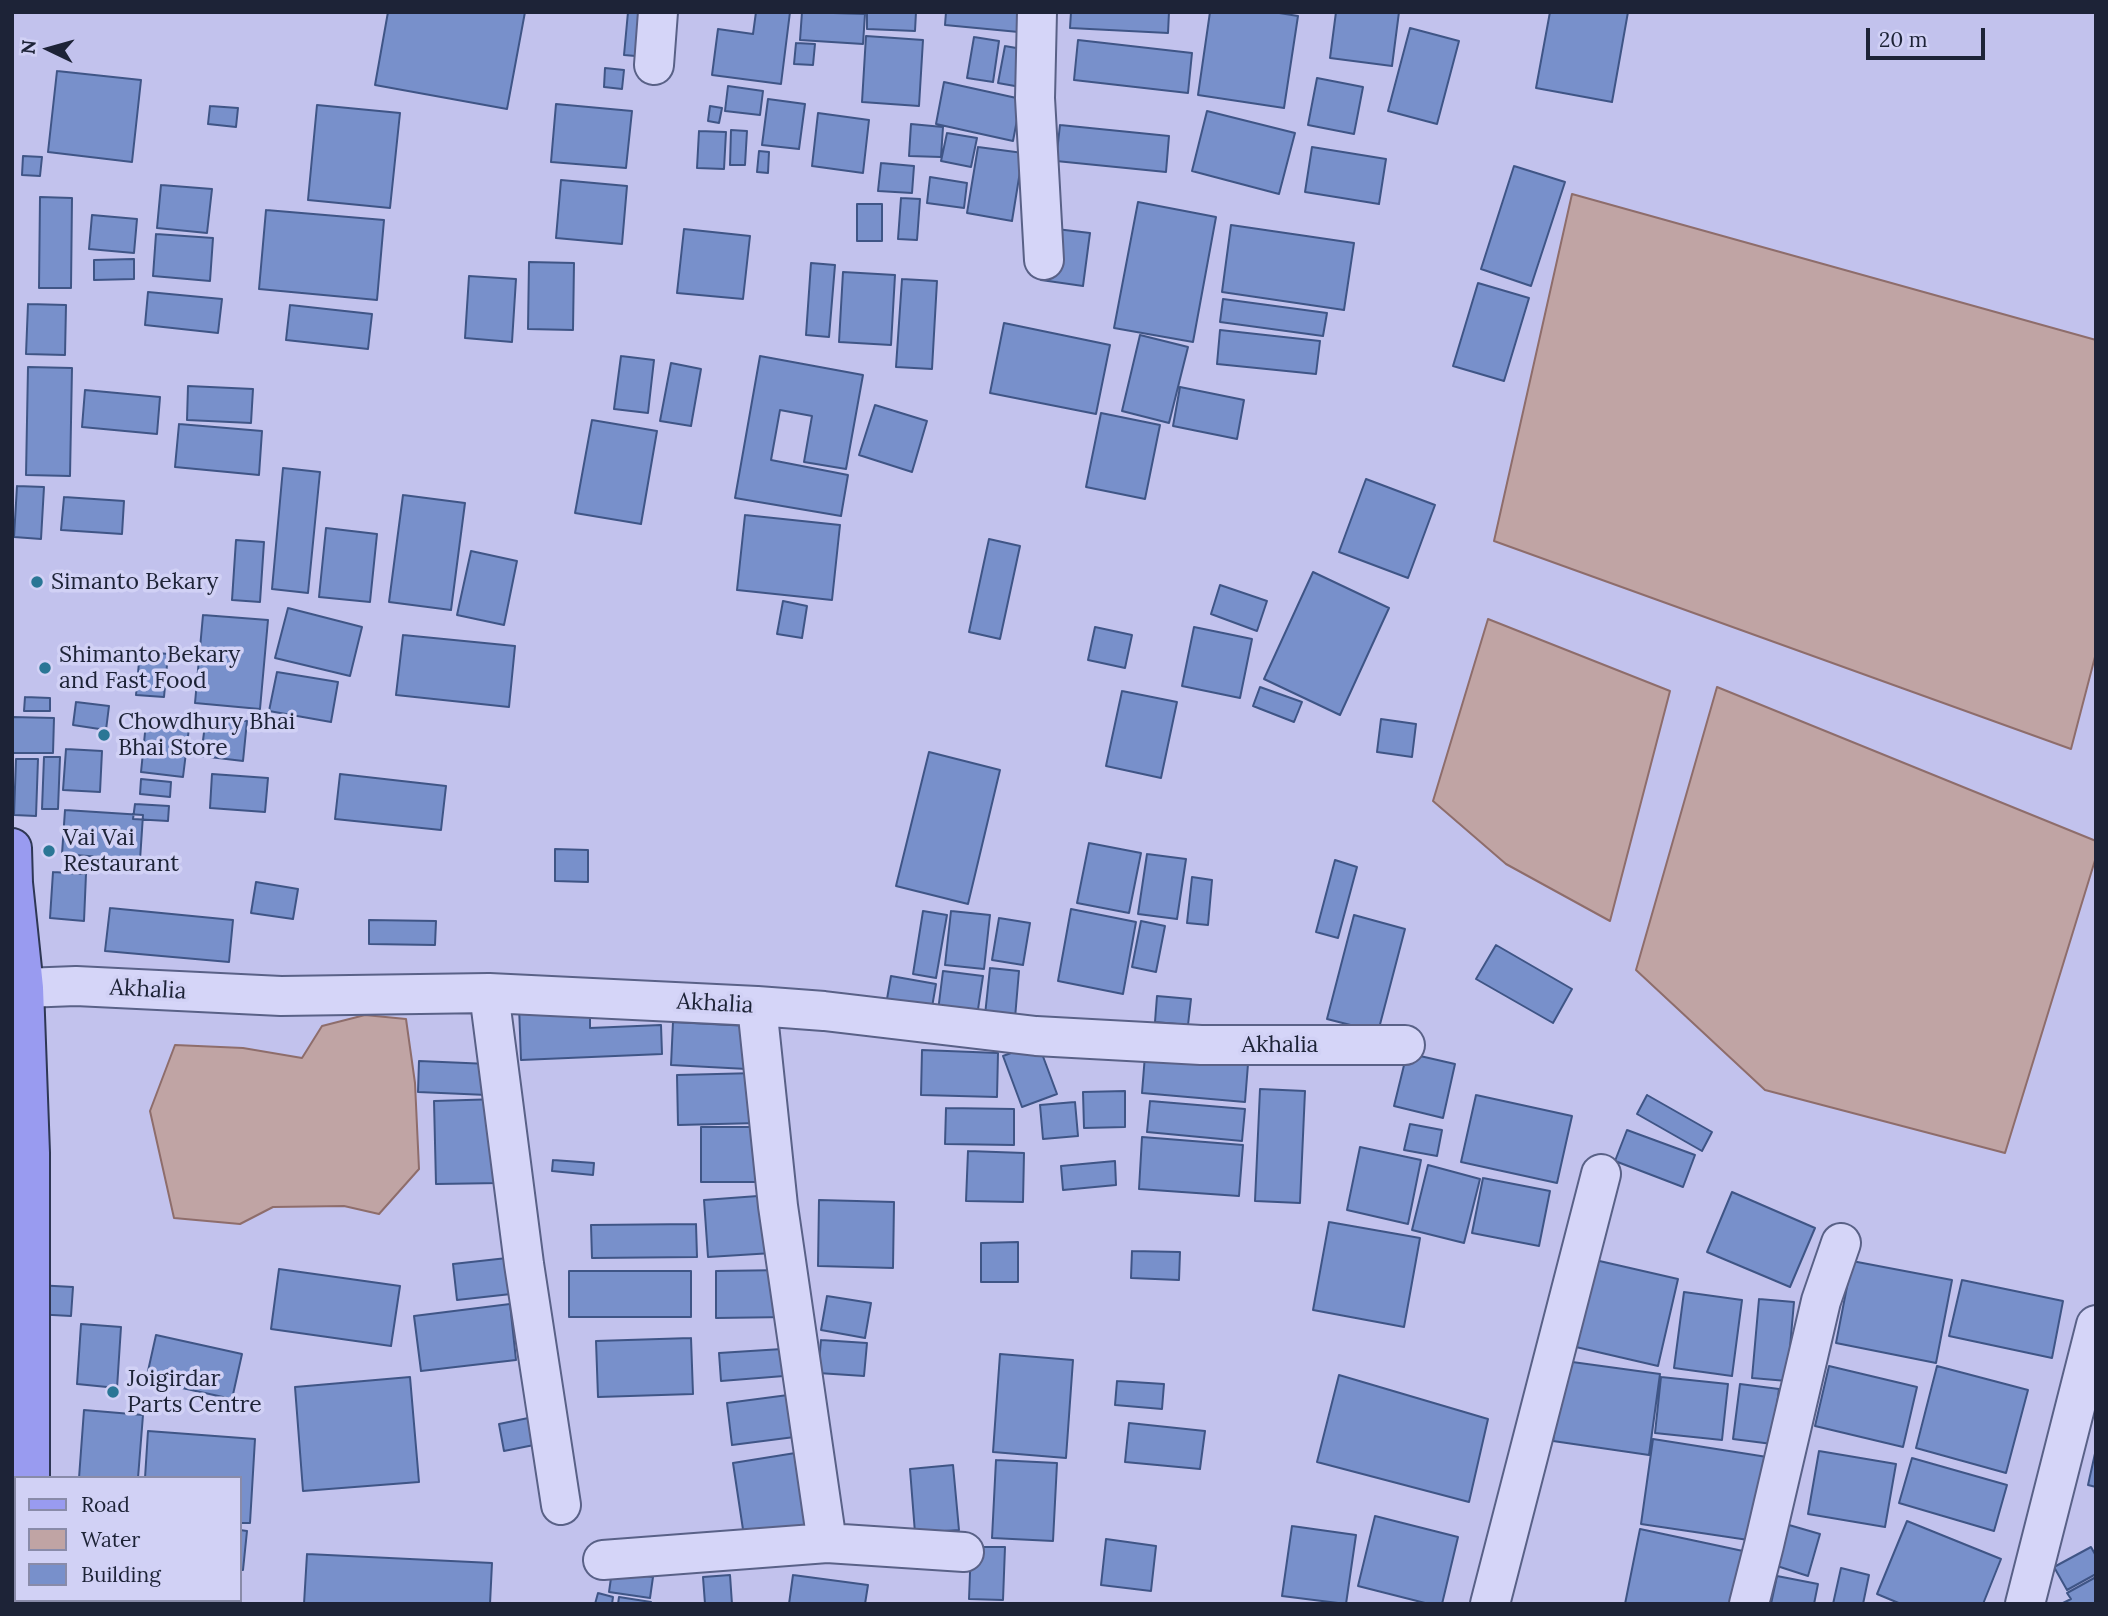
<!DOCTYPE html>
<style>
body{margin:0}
#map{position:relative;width:2108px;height:1616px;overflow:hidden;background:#c2c2ed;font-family:Lora,serif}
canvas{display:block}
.frame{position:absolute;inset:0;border:14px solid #1d2337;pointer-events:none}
.legend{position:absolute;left:14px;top:1476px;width:228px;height:126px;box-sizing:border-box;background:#d1d1f5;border:2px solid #898ba9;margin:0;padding:9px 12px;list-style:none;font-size:21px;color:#1d2337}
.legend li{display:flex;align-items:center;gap:14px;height:35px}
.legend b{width:35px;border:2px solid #898ba9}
.north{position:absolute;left:14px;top:14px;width:70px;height:70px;-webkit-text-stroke:5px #d1d1f5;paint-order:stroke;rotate:275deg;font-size:19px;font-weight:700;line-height:28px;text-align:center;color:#1d2337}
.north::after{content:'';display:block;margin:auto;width:24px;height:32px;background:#1d2337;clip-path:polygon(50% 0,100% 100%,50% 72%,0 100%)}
.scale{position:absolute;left:1866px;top:28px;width:119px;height:32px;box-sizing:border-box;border:4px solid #1d2337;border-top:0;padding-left:9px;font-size:21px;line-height:24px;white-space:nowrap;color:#1d2337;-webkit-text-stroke:5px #d1d1f5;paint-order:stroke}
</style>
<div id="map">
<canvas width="2108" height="1616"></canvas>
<div class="frame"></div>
<ul class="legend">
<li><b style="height:9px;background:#999bf0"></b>Road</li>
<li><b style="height:19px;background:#c0a4a4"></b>Water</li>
<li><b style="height:19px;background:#7890cb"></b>Building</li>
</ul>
<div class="north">N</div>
<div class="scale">20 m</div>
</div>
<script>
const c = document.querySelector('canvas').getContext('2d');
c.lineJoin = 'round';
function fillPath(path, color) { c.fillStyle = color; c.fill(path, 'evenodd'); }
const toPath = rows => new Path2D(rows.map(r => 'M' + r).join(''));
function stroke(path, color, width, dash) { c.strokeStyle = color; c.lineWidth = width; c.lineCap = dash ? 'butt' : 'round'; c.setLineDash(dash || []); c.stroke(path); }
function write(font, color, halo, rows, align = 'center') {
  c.font = font + ' Lora,serif'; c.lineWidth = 7; c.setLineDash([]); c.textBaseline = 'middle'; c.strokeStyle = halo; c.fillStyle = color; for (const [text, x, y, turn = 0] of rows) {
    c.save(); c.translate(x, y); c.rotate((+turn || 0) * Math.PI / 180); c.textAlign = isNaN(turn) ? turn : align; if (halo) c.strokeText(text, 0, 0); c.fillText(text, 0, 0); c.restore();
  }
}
const water = toPath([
 [1572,194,2096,340,2096,653,2071,749,1494,541,1572,194],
 [1488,619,1670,691,1610,921,1506,864,1433,801,1488,619],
 [1717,687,2096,841,2096,857,2005,1153,1765,1090,1636,970,1717,687],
 [365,1015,406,1019,415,1083,419,1169,379,1214,344,1206,273,1207,240,1224,174,1218,150,1111,175,1045,243,1048,302,1058,322,1026,365,1015]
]);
fillPath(water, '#c0a4a4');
stroke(water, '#8e6d6b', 2);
const building = toPath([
 [388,12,525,12,507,109,375,85,388,12],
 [628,12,653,12,647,57,624,55,628,12],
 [756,12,790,12,781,84,712,75,718,29,753,34,756,12],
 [802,12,865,14,863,44,800,40,802,12],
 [867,12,916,12,915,31,867,29,867,12],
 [946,12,1031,12,1029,33,945,25,946,12],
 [1071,12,1169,12,1168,33,1070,28,1071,12],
 [1210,12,1273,12,1298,16,1284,108,1198,95,1210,12],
 [1336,12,1399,12,1392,66,1330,58,1336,12],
 [1550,12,1628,12,1612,102,1536,88,1550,12],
 [1410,28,1459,41,1437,124,1388,111,1410,28],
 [866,36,923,40,919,106,862,102,866,36],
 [974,37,999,41,993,82,967,78,974,37],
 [1078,40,1192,53,1188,93,1074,80,1078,40],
 [796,43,815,44,813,65,794,64,796,43],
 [1005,46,1033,51,1026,88,998,83,1005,46],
 [605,68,624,70,622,89,604,87,605,68],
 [57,71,141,80,132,162,48,152,57,71],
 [1317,78,1363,87,1354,134,1308,125,1317,78],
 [944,82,1021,99,1013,141,936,124,944,82],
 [728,86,763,91,760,115,725,111,728,86],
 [768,99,805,104,799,149,762,145,768,99],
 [556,104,632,111,626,168,551,162,556,104],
 [317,105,400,113,390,208,308,200,317,105],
 [210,106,238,108,236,127,208,124,210,106],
 [710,106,722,108,719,123,708,121,710,106],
 [1207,111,1295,133,1279,194,1192,171,1207,111],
 [818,113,869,120,863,173,812,166,818,113],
 [911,124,943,127,941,157,909,156,911,124],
 [1060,125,1169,136,1166,172,1056,161,1060,125],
 [731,130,747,131,745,165,730,165,731,130],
 [699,131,726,132,724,169,697,168,699,131],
 [947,133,977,138,971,167,941,161,947,133],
 [978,147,1023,153,1012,221,967,213,978,147],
 [1312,147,1386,159,1379,204,1305,192,1312,147],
 [759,151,769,152,768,173,757,172,759,151],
 [23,156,42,157,40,176,22,175,23,156],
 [881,163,914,166,912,193,878,191,881,163],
 [1514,166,1565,182,1531,286,1481,269,1514,166],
 [930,177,967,183,964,208,927,203,930,177],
 [561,180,627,186,622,244,556,238,561,180],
 [161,185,212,189,207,233,157,228,161,185],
 [40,197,72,198,71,288,39,288,40,197],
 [901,198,920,199,917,240,898,239,901,198],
 [1138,202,1216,217,1193,342,1114,328,1138,202],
 [857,204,882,204,882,241,857,241,857,204],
 [266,210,384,220,377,300,259,289,266,210],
 [92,215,137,219,134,253,89,249,92,215],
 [1231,225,1354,243,1344,310,1222,292,1231,225],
 [1048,228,1090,233,1083,286,1041,280,1048,228],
 [684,229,750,236,743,299,677,293,684,229],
 [156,234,213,238,210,281,153,276,156,234],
 [134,259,134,279,94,280,94,260,134,259],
 [529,262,574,263,573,330,528,329,529,262],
 [811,263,835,265,829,337,806,335,811,263],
 [843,272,895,275,891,345,839,342,843,272],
 [469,276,516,279,512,342,465,338,469,276],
 [902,279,937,281,932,369,896,367,902,279],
 [1478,283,1529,298,1504,381,1453,366,1478,283],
 [148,292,222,299,218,333,145,325,148,292],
 [1223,299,1327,313,1323,336,1220,322,1223,299],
 [28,304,66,305,65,355,26,354,28,304],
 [290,305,372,314,368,349,286,340,290,305],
 [1004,323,1110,345,1096,414,990,393,1004,323],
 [1220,330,1320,341,1316,374,1217,364,1220,330],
 [1140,335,1188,347,1169,423,1122,411,1140,335],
 [621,356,654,360,648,413,614,409,621,356],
 [760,356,863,375,846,469,804,462,812,416,780,410,771,460,848,475,841,516,735,498,760,356],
 [671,363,701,369,691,426,660,421,671,363],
 [28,367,72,368,70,476,26,475,28,367],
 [188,386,253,389,251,423,187,420,188,386],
 [1180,387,1244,400,1237,439,1173,426,1180,387],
 [85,390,160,397,157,434,82,427,85,390],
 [875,405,927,421,912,472,859,455,875,405],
 [1101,413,1160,425,1145,499,1086,487,1101,413],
 [592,420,657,431,641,524,575,513,592,420],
 [179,424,262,431,259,475,175,467,179,424],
 [283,468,320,472,308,593,272,589,283,468],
 [1366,479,1435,505,1408,578,1339,552,1366,479],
 [17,486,44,487,41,539,14,537,17,486],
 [403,495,465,503,451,610,389,602,403,495],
 [64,497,124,501,122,534,61,530,64,497],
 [745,515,840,525,832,600,737,590,745,515],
 [326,528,377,534,370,602,319,597,326,528],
 [989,539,1020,546,1000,639,969,632,989,539],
 [236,540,264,542,260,602,232,600,236,540],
 [471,551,517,561,504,625,457,615,471,551],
 [1313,572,1389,608,1340,715,1264,679,1313,572],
 [1220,585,1267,601,1257,631,1211,614,1220,585],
 [783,601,807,606,802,638,777,634,783,601],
 [288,608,362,627,350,676,275,658,288,608],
 [203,615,268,620,260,709,195,703,203,615],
 [1095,627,1132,635,1125,668,1088,660,1095,627],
 [1194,627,1252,639,1240,698,1182,686,1194,627],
 [403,635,515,646,509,707,396,695,403,635],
 [140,651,168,654,164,697,136,695,140,651],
 [277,672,338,682,331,722,269,711,277,672],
 [1260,687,1302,702,1294,722,1253,706,1260,687],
 [1122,691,1177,702,1161,778,1106,766,1122,691],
 [25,697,50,698,50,711,24,711,25,697],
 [76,702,109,706,106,730,73,725,76,702],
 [12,717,54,718,53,753,12,753,12,717],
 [206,717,247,721,243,761,201,756,206,717],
 [1381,719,1416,724,1412,757,1377,752,1381,719],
 [146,723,189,728,183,777,141,772,146,723],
 [66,749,102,751,100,792,63,790,66,749],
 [929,752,1000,770,968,904,896,886,929,752],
 [44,757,60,757,58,809,42,809,44,757],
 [16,759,38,759,36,816,14,815,16,759],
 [212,774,268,778,265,812,210,808,212,774],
 [340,774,446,786,441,830,335,819,340,774],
 [141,779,171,782,170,797,140,794,141,779],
 [135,804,169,806,168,821,133,819,135,804],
 [65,810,143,815,140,860,62,854,65,810],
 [1089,843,1141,853,1129,913,1077,903,1089,843],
 [555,849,588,850,588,882,555,881,555,849],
 [1147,854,1186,859,1177,919,1138,914,1147,854],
 [1335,860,1357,867,1338,938,1316,932,1335,860],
 [53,872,86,874,84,921,50,918,53,872],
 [1192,877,1212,880,1208,925,1187,923,1192,877],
 [256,882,298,889,293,919,251,913,256,882],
 [110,908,233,920,229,962,105,951,110,908],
 [1071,909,1136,922,1123,994,1058,981,1071,909],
 [923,911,947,915,936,978,913,974,923,911],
 [951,911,990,915,984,969,945,965,951,911],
 [1354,915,1405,929,1378,1032,1327,1019,1354,915],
 [999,918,1030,923,1023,965,992,960,999,918],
 [369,920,436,921,435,945,369,944,369,920],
 [1141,921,1165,926,1156,972,1132,967,1141,921],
 [1496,945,1572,989,1553,1023,1476,979,1496,945],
 [990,968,1019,971,1015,1018,985,1015,990,968],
 [943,971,983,976,977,1016,938,1011,943,971],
 [891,976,936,984,932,1007,887,999,891,976],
 [1157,996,1191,999,1188,1025,1155,1022,1157,996],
 [590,1003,590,1028,661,1025,662,1054,521,1060,519,1006,590,1003],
 [673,1022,749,1026,747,1069,671,1065,673,1022],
 [1038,1043,1057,1094,1022,1107,1003,1056,1038,1043],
 [922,1050,998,1053,997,1097,921,1095,922,1050],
 [1407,1053,1455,1064,1443,1118,1394,1106,1407,1053],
 [1145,1055,1248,1064,1245,1102,1142,1093,1145,1055],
 [419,1061,489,1064,487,1095,418,1092,419,1061],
 [757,1073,758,1123,678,1125,677,1075,757,1073],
 [1260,1089,1305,1091,1300,1203,1255,1201,1260,1089],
 [1125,1091,1125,1127,1084,1128,1083,1092,1125,1091],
 [1476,1095,1572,1116,1557,1183,1461,1162,1476,1095],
 [1647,1095,1712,1132,1702,1151,1637,1114,1647,1095],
 [499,1099,501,1183,436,1184,434,1101,499,1099],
 [1150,1101,1245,1109,1242,1141,1147,1132,1150,1101],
 [1075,1102,1078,1136,1043,1139,1040,1105,1075,1102],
 [946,1108,1014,1109,1014,1145,945,1144,946,1108],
 [1410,1124,1442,1130,1437,1156,1404,1150,1410,1124],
 [701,1127,775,1127,774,1182,701,1182,701,1127],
 [1627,1130,1695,1155,1683,1187,1615,1161,1627,1130],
 [1142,1137,1243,1145,1239,1196,1139,1189,1142,1137],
 [1360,1147,1421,1160,1408,1224,1347,1210,1360,1147],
 [968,1151,1024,1153,1023,1202,966,1201,968,1151],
 [553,1160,594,1163,593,1175,552,1171,553,1160],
 [1115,1161,1116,1185,1063,1190,1061,1166,1115,1161],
 [1428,1165,1480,1179,1464,1243,1412,1230,1428,1165],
 [1483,1178,1550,1191,1539,1246,1472,1233,1483,1178],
 [1732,1192,1815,1228,1790,1287,1707,1252,1732,1192],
 [785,1194,789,1252,708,1257,704,1200,785,1194],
 [819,1200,894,1202,893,1268,818,1266,819,1200],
 [1329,1222,1420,1238,1404,1327,1313,1310,1329,1222],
 [696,1224,697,1257,592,1258,591,1225,696,1224],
 [1018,1242,1018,1282,981,1282,981,1243,1018,1242],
 [1132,1251,1180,1252,1179,1280,1131,1278,1132,1251],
 [1582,1257,1678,1279,1658,1366,1563,1344,1582,1257],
 [507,1258,511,1294,457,1300,453,1264,507,1258],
 [1852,1261,1952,1280,1936,1363,1836,1343,1852,1261],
 [279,1269,400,1286,391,1346,271,1329,279,1269],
 [788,1270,789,1317,716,1318,716,1271,788,1270],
 [569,1271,691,1271,691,1317,569,1317,569,1271],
 [1962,1280,2063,1301,2052,1358,1949,1336,1962,1280],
 [36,1285,73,1287,71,1316,34,1314,36,1285],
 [1684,1292,1742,1300,1732,1376,1674,1368,1684,1292],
 [827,1296,871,1303,865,1338,821,1330,827,1296],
 [1759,1299,1794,1302,1787,1381,1752,1378,1759,1299],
 [510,1304,516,1360,421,1371,414,1316,510,1304],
 [81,1324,121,1327,117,1388,77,1384,81,1324],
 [156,1335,242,1354,232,1399,146,1380,156,1335],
 [691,1338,693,1394,598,1397,596,1341,691,1338],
 [821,1340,867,1343,864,1376,818,1373,821,1340],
 [782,1349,784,1376,721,1381,719,1353,782,1349],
 [1000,1354,1073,1360,1066,1458,993,1452,1000,1354],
 [1565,1361,1660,1374,1649,1455,1553,1441,1565,1361],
 [1829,1366,1917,1387,1903,1447,1815,1426,1829,1366],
 [1937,1366,2028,1390,2006,1473,1916,1448,1937,1366],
 [1339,1375,1488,1419,1469,1502,1317,1462,1339,1375],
 [410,1377,419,1482,303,1491,295,1387,410,1377],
 [1661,1377,1728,1384,1722,1440,1655,1433,1661,1377],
 [1117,1381,1164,1384,1162,1409,1115,1405,1117,1381],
 [1740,1384,1779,1389,1772,1444,1733,1439,1740,1384],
 [811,1392,818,1434,732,1445,727,1403,811,1392],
 [84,1410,143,1415,138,1478,79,1478,84,1410],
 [538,1416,544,1443,504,1451,499,1424,538,1416],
 [1129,1423,1205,1431,1200,1469,1125,1462,1129,1423],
 [148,1431,255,1439,250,1523,240,1523,240,1478,145,1478,148,1431],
 [1653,1439,1767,1457,1755,1541,1641,1524,1653,1439],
 [2096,1449,2096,1487,2088,1485,2096,1449],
 [814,1450,828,1543,747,1556,733,1463,814,1450],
 [1819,1451,1896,1464,1885,1527,1808,1514,1819,1451],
 [1912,1458,2007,1485,1994,1531,1899,1503,1912,1458],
 [996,1460,1057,1463,1053,1541,992,1538,996,1460],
 [953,1465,959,1530,915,1533,910,1469,953,1465],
 [1375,1516,1458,1537,1442,1604,1429,1604,1358,1586,1375,1516],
 [1907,1521,2001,1559,1983,1604,1901,1604,1877,1594,1907,1521],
 [1789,1525,1820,1534,1808,1576,1777,1566,1789,1525],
 [1292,1526,1356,1535,1346,1604,1282,1596,1292,1526],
 [1640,1529,1743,1551,1732,1604,1625,1604,1640,1529],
 [240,1530,247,1531,243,1570,240,1570,240,1530],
 [1106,1539,1156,1546,1151,1591,1101,1585,1106,1539],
 [971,1547,1005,1547,1003,1600,969,1599,971,1547],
 [2091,1547,2096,1556,2096,1574,2067,1590,2054,1567,2091,1547],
 [307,1554,492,1563,490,1604,304,1604,307,1554],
 [1841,1568,1869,1575,1863,1604,1833,1604,1841,1568],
 [612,1571,653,1577,650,1598,609,1592,612,1571],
 [730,1575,732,1604,705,1604,703,1577,730,1575],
 [793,1575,868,1585,865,1604,789,1604,793,1575],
 [1777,1576,1818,1584,1814,1604,1771,1604,1777,1576],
 [2096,1577,2096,1604,2061,1604,2071,1599,2067,1593,2096,1577],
 [598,1593,613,1597,612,1604,595,1604,598,1593],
 [619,1597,651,1602,650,1604,618,1604,619,1597]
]);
fillPath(building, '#7890cb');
stroke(building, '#3f5586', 2);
const minor = toPath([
 [1037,12,1035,98,1044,260],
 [654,65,658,12],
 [24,988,76,986,281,996,489,993,757,1006,824,1011,1036,1036,1201,1045,1405,1045],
 [489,993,524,1264,561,1505],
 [757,1006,778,1206,827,1543],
 [603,1560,827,1543,964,1552],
 [1490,1604,1601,1174],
 [1749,1604,1764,1545,1821,1301,1841,1243],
 [2025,1604,2096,1325]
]);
const major = toPath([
 [12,848,13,883,24,988,30,1153,30,1478],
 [30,1600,30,1604]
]);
stroke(minor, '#596187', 42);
stroke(major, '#2e3754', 42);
stroke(minor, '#d5d5f8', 38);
stroke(major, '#999bf0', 38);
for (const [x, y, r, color] of [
 [37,582,7,"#2a7695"],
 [45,668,7,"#2a7695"],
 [104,735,7,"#2a7695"],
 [49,851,7,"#2a7695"],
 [113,1392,7,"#2a7695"]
]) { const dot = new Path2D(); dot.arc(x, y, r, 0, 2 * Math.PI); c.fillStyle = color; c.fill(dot); stroke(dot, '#d1d1f5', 2.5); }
write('23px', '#1d2337', '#d1d1f5', [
 ["Simanto Bekary",51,582],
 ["Shimanto Bekary",59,655],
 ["and Fast Food",59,681],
 ["Chowdhury Bhai",118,722],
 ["Bhai Store",118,748],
 ["Vai Vai",63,838],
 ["Restaurant",63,864],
 ["Joigirdar",127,1379],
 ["Parts Centre",127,1405]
], 'left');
write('23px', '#1d2337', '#d1d1f5', [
 ["Akhalia",148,990,3],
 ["Akhalia",715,1004,3],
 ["Akhalia",1280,1045]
]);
</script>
